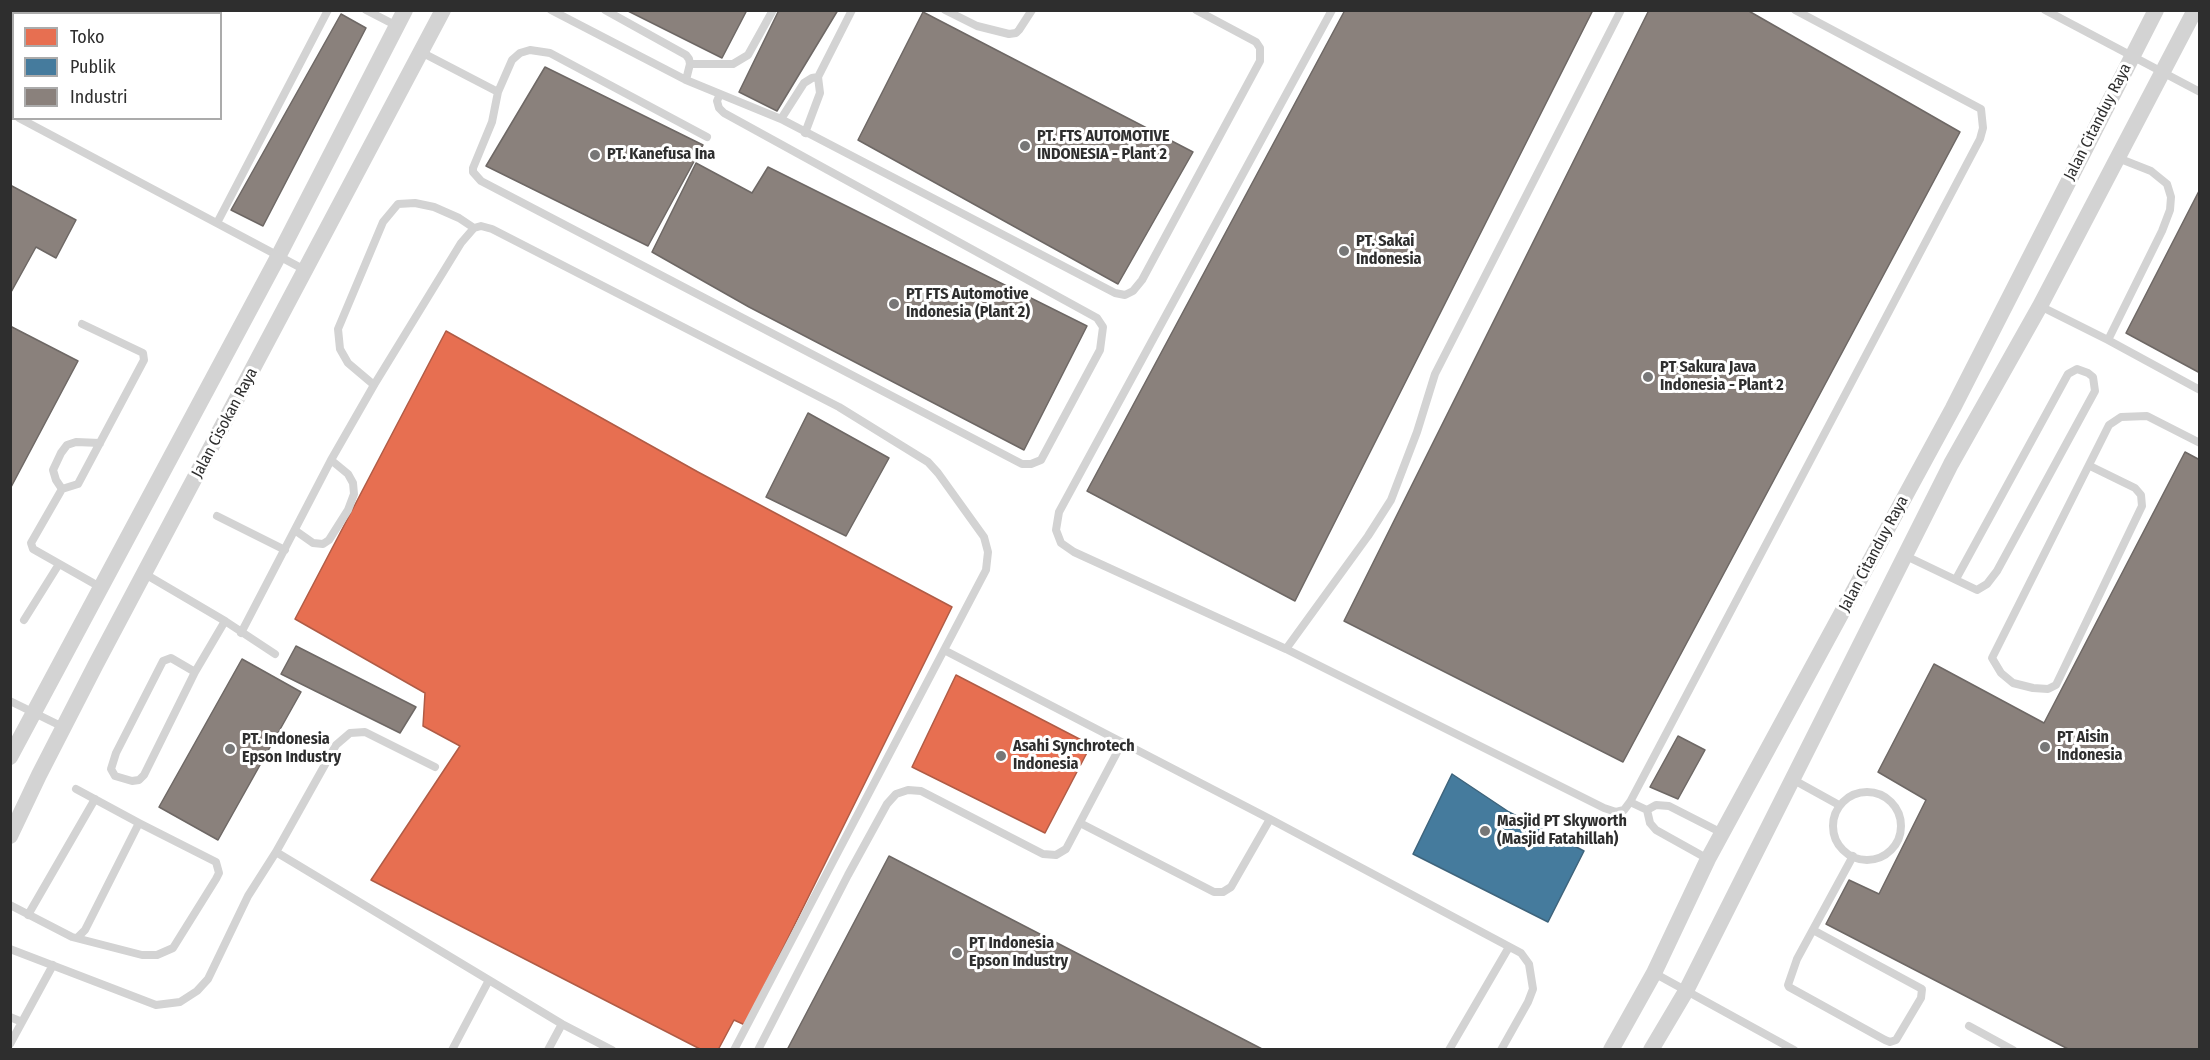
<!DOCTYPE html>
<style>
body{margin:0}
#map{position:relative;width:2210px;height:1060px;overflow:hidden;background:#fff;font-family:"Fira Sans Condensed",sans-serif}
canvas{display:block}
.frame{position:absolute;inset:0;border:12px solid #2e2e2e;pointer-events:none}
.legend{position:absolute;left:12px;top:12px;width:210px;height:108px;box-sizing:border-box;background:#fff;border:2px solid #ababab;margin:0;padding:8px 10px;list-style:none;font-size:18px;color:#2e2e2e}
.legend li{display:flex;align-items:center;gap:12px;height:30px}
.legend b{width:30px;border:2px solid #ababab}
</style>
<div id="map">
<canvas width="2210" height="1060"></canvas>
<div class="frame"></div>
<ul class="legend">
<li><b style="height:16px;background:#e76f51"></b>Toko</li>
<li><b style="height:16px;background:#457b9d"></b>Publik</li>
<li><b style="height:16px;background:#8a817c"></b>Industri</li>
</ul>
</div>
<script>
const c = document.querySelector('canvas').getContext('2d');
c.lineJoin = 'round';
function fillPath(path, color) { c.fillStyle = color; c.fill(path, 'evenodd'); }
const toPath = rows => new Path2D(rows.map(r => 'M' + r).join(''));
function stroke(path, color, width, dash) { c.strokeStyle = color; c.lineWidth = width; c.lineCap = dash ? 'butt' : 'round'; c.setLineDash(dash || []); c.stroke(path); }
function write(font, color, halo, rows, align = 'center') {
  c.font = font + ' "Fira Sans Condensed",sans-serif'; c.lineWidth = 6; c.setLineDash([]); c.textBaseline = 'middle'; c.strokeStyle = halo; c.fillStyle = color; for (const [text, x, y, turn = 0] of rows) {
    c.save(); c.translate(x, y); c.rotate((+turn || 0) * Math.PI / 180); c.textAlign = isNaN(turn) ? turn : align; if (halo) c.strokeText(text, 0, 0); c.fillText(text, 0, 0); c.restore();
  }
}
const shops = toPath([
 [446,331,698,472,952,607,745,1025,734,1020,718,1050,702,1050,371,880,460,746,423,726,425,693,295,619,446,331],
 [956,675,1091,745,1045,833,912,767,956,675]
]);
fillPath(shops, '#e76f51');
stroke(shops, '#b05c46', 1.5);
const public = toPath([
 [1452,774,1509,812,1584,851,1548,922,1413,854,1452,774]
]);
fillPath(public, '#457b9d');
stroke(public, '#3e647c', 1.5);
const industry = toPath([
 [626,10,747,10,722,58,626,10],
 [779,10,838,10,777,111,739,92,779,10],
 [1345,10,1593,10,1295,601,1087,491,1345,10],
 [1649,10,1747,10,1960,132,1623,762,1344,621,1649,10],
 [923,12,1193,152,1118,284,858,140,923,12],
 [341,14,366,28,263,226,231,210,341,14],
 [545,67,703,145,648,246,486,166,545,67],
 [696,163,752,193,768,167,1087,326,1024,450,749,307,652,252,696,163],
 [10,185,76,220,56,258,36,247,10,294,10,185],
 [2200,189,2200,373,2126,333,2200,189],
 [10,326,78,361,10,489,10,326],
 [808,413,889,458,846,536,766,497,808,413],
 [2185,452,2200,460,2200,1050,2070,1050,1826,924,1849,880,1879,894,1926,800,1878,772,1934,664,2044,723,2185,452],
 [296,646,416,707,400,733,281,674,296,646],
 [242,659,301,692,218,840,159,807,242,659],
 [1678,736,1705,750,1678,799,1650,787,1678,736],
 [889,856,1264,1050,787,1050,889,856]
]);
fillPath(industry, '#8a817c');
stroke(industry, '#6e6865', 1.5);
stroke(toPath([
 [366,10,397,26],
 [551,10,686,80,781,119,1115,293,1125,295,1133,291,1142,280,1260,61,1260,48,1256,42,1196,10],
 [605,10,686,55,689,59,690,64,686,80],
 [945,10,977,26,1009,34,1016,33,1019,30,1032,10],
 [1332,10,1059,512,1056,530,1061,543,1074,552,1286,649,1604,808,1616,812,1624,810,1630,802,1980,139,1983,128,1981,109,1795,10],
 [2045,10,2200,92],
 [421,52,498,92,492,122,473,168,473,172,481,181,1022,464,1031,464,1041,460,1100,350,1103,327,1097,318,724,113,719,108,717,101,720,94],
 [690,64,733,64,748,55,773,10],
 [498,92,512,60,520,53,530,50,550,53,707,137],
 [10,114,14,115],
 [19,118,305,270],
 [781,119,804,83,812,78,818,77],
 [805,133,820,93,818,77,852,10],
 [217,223,328,10],
 [2040,306,2108,340,2200,390],
 [82,324,143,353,144,360,78,484,62,489,31,543,33,549,100,587],
 [2108,340,2162,231,2170,210,2171,197,2167,184,2151,171,2118,158],
 [374,385,348,363,340,349,338,329,383,222,398,204,415,203,434,207,459,218,474,228],
 [2090,466,2135,488,2141,495,2142,506,2056,685,2048,689,2033,688,2013,683,2001,673,1992,658,2109,425,2121,417,2147,416,2200,443],
 [62,489,56,480,53,470,61,453,67,445,76,442,100,443],
 [217,516,285,550],
 [296,531,313,543,323,544,329,540,348,510,354,494,353,483,348,474,331,460],
 [1906,556,1977,590,1987,584,1997,571,2095,391,2093,377,2088,373,2077,369,2068,374,1956,579],
 [145,574,225,621,275,654],
 [24,620,59,564],
 [241,633,331,460,374,385,461,243,474,228,481,226,492,229,839,407,928,462,938,473,984,537,988,552,986,570,734,1050],
 [1286,649,1368,536,1391,500,1417,432,1435,374,1621,10],
 [944,650,1270,819,1521,953,1529,964,1533,989,1528,1002,1501,1050],
 [195,672,171,658,163,661,116,753,111,769,115,776,132,781,139,780,144,775,195,672,225,621],
 [10,701,63,727],
 [435,767,365,732,350,733,336,745,276,852,562,1024,612,1050],
 [1792,779,1839,805],
 [76,789,139,823],
 '1833 826a34 34 0 1 1 68 0a34 34 0 1 1-68 0Z',
 [1630,802,1647,810],
 [1647,810,1650,823,1656,830,1708,859],
 [1647,810,1656,805,1669,806,1722,833],
 [1080,823,1214,892,1223,892,1231,887,1270,819],
 [10,905,72,937,142,955,157,955,173,948,216,879,219,873,216,862,139,823,85,930,78,937],
 [28,915,95,799],
 [1813,930,1922,989,1921,998,1896,1040,1890,1042,1885,1040,1789,987,1788,985,1797,959,1853,856],
 [10,949,156,1005,180,1002,197,991,208,979,248,896,276,852],
 [1654,973,1794,1050],
 [10,1017,22,1022],
 [1969,1026,2013,1050],
 [10,1044,53,965],
 [452,1050,489,980],
 [548,1050,562,1024],
 [758,1050,848,875,887,804,896,794,908,790,921,791,1043,854,1056,855,1066,849,1122,743],
 [1449,1050,1509,947]
]), '#d3d3d3', 8);
stroke(toPath([
 [10,757,279,255,405,10],
 [10,836,39,775,96,664,443,10],
 [1611,1050,1654,973,1708,859,1953,408,2156,10],
 [1651,1050,1686,991,1951,464,2040,306,2195,10]
]), '#d3d3d3', 16);
for (const [x, y, r, color] of [
 [1025,146,6,"#777"],
 [595,155,6,"#777"],
 [1344,251,6,"#777"],
 [894,304,6,"#777"],
 [1648,377,6,"#777"],
 [2045,747,6,"#777"],
 [230,749,6,"#777"],
 [1001,756,6,"#777"],
 [1485,831,6,"#777"],
 [957,953,6,"#777"]
]) { const dot = new Path2D(); dot.arc(x, y, r, 0, 2 * Math.PI); c.fillStyle = color; c.fill(dot); stroke(dot, '#fff', 2); }
write('16px', '#2e2e2e', '#fff', [
 ["Jalan Citanduy Raya",2098,122,-63],
 ["Jalan Cisokan Raya",225,423,-62],
 ["Jalan Citanduy Raya",1874,554,-62]
]);
write('bold 16px', '#2e2e2e', '#fff', [
 ["PT. FTS AUTOMOTIVE",1037,137],
 ["INDONESIA - Plant 2",1037,155],
 ["PT. Kanefusa Ina",607,155],
 ["PT. Sakai",1356,242],
 ["Indonesia",1356,260],
 ["PT FTS Automotive",906,295],
 ["Indonesia (Plant 2)",906,313],
 ["PT Sakura Java",1660,368],
 ["Indonesia - Plant 2",1660,386],
 ["PT Aisin",2057,738],
 ["Indonesia",2057,756],
 ["PT. Indonesia",242,740],
 ["Epson Industry",242,758],
 ["Asahi Synchrotech",1013,747],
 ["Indonesia",1013,765],
 ["Masjid PT Skyworth",1497,822],
 ["(Masjid Fatahillah)",1497,840],
 ["PT Indonesia",969,944],
 ["Epson Industry",969,962]
], 'left');
</script>
